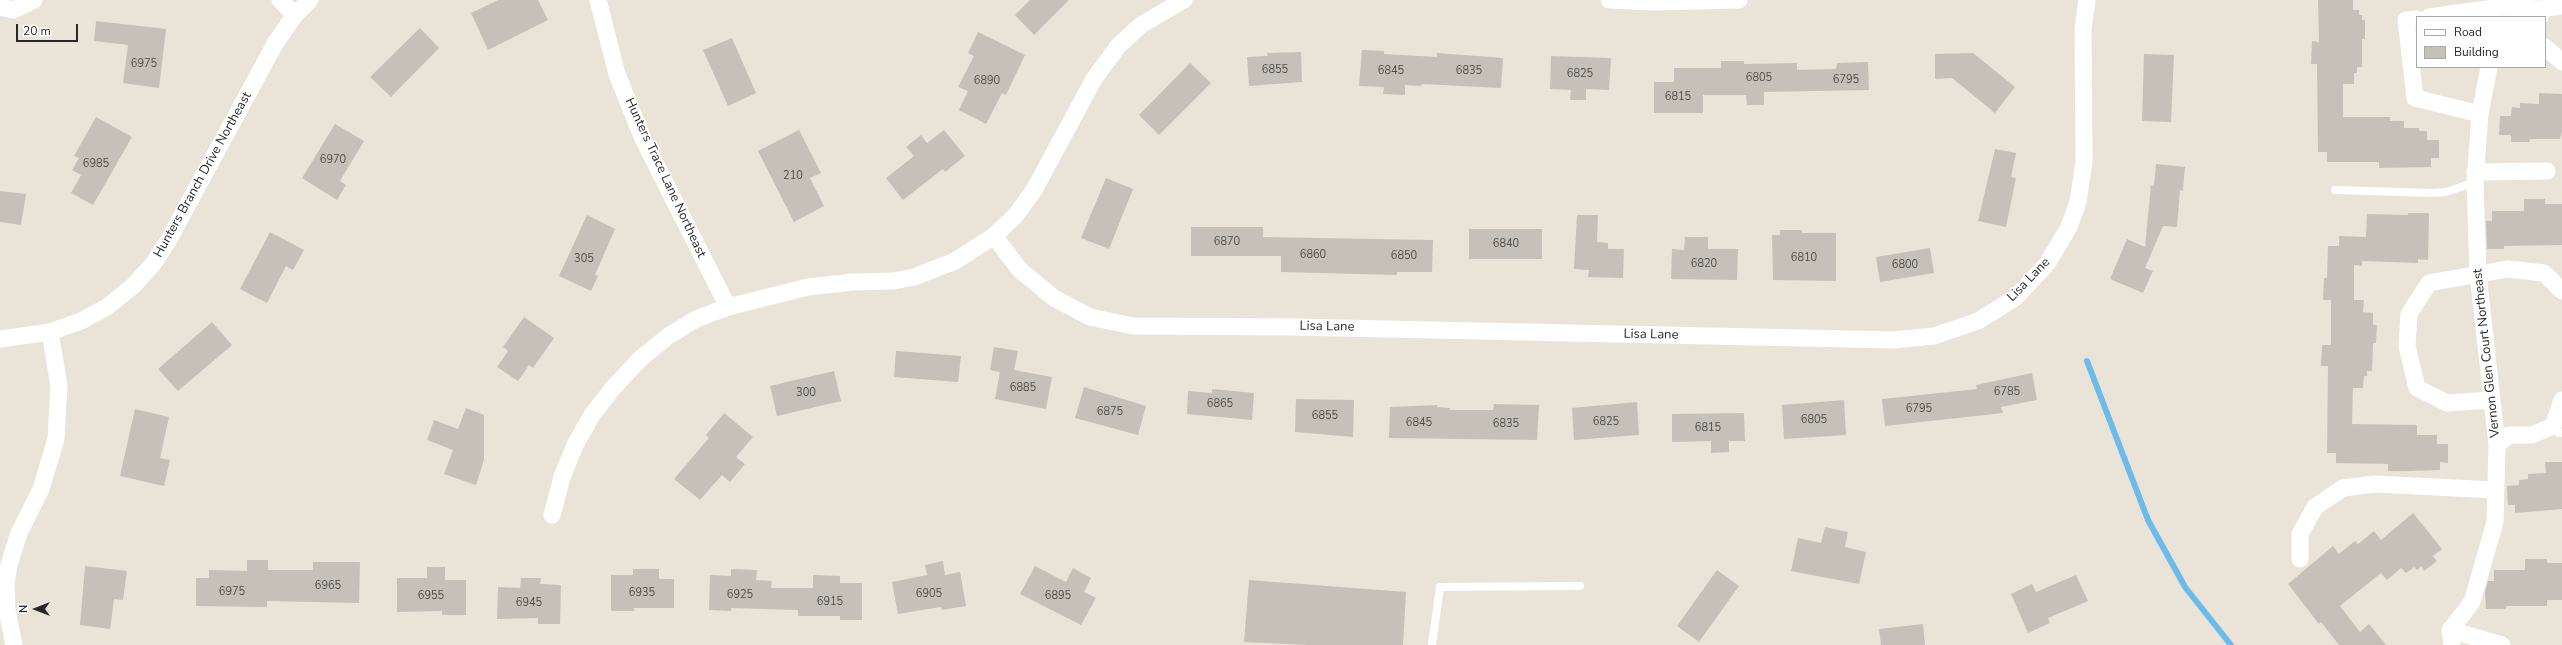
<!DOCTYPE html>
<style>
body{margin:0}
#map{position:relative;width:2562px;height:645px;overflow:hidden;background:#eae4d8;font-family:"Nunito Sans",sans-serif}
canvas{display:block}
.legend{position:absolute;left:2416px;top:16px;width:130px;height:52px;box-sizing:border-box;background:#fff;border:1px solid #a9a9a9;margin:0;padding:5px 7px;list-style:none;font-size:12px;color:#272727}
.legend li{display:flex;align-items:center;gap:8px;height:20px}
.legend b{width:20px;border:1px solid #a9a9a9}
.north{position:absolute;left:16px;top:589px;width:40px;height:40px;-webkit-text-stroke:3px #fff;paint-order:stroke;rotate:270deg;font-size:11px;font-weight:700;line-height:16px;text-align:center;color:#272727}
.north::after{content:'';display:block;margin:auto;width:14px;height:18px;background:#272727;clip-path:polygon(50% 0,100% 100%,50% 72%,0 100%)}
.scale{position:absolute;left:16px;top:24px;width:62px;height:18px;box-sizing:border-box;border:2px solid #272727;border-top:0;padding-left:5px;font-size:12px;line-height:14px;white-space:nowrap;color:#272727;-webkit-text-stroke:3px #fff;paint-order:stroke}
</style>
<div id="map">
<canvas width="2562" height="645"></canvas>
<ul class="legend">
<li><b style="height:5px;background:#fff"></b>Road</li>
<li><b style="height:11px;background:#c5c1b8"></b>Building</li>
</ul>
<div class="north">N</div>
<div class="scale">20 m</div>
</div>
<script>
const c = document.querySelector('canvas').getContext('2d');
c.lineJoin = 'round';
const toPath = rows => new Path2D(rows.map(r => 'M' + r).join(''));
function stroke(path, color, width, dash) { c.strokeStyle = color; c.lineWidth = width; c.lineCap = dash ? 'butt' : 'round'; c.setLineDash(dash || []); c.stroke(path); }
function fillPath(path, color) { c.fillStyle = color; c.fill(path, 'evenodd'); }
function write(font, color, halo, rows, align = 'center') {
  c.font = font + ' "Nunito Sans",sans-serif'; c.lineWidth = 3; c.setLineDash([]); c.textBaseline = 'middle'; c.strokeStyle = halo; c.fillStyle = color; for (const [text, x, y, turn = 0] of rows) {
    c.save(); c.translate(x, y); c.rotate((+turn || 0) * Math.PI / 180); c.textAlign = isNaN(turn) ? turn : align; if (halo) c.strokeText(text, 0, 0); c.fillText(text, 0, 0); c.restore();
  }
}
stroke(toPath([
 [2087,361,2148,520,2185,587,2231,645]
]), '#6cbbeb', 6);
fillPath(toPath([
 [498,0,538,0,548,20,488,50,471,13],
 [1030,0,1069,0,1034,35,1015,15],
 [2318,0,2353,0,2353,10,2359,10,2359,15,2362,15,2362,20,2365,20,2365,39,2362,39,2362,67,2357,67,2357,73,2354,73,2354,84,2343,84,2343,117,2390,117,2390,121,2404,121,2404,128,2419,128,2419,131,2427,131,2427,140,2439,140,2439,158,2431,158,2431,167,2379,168,2379,162,2327,162,2327,152,2318,152,2317,64,2311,64,2312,41,2319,42],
 [96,21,166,29,159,88,123,83,128,45,94,41],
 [420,28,439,48,391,97,370,77],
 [978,32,1025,55,1006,95,1002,93,986,124,959,110,968,91,958,87,974,56,968,53],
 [732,38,756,93,728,106,703,50],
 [1362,50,1384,51,1384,54,1437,57,1437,53,1503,58,1501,88,1422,84,1421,86,1405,85,1405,95,1383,94,1384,87,1359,86],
 [1301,52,1302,82,1249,86,1247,57,1268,56,1267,53],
 [1973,53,2015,87,1995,113,1952,78,1935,79,1935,54],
 [2144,54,2174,55,2171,122,2142,121],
 [1551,56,1611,58,1609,90,1586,89,1586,100,1570,100,1571,90,1550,89],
 [1721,61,1744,61,1744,64,1797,63,1797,70,1836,69,1837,63,1868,62,1869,90,1764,92,1764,105,1747,105,1746,95,1703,95,1703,113,1654,113,1654,82,1674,82,1674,68,1721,68],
 [1190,63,1211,83,1159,135,1139,115],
 [2539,93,2562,94,2562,131,2560,139,2530,139,2529,142,2511,142,2511,135,2499,135,2500,116,2511,116,2512,107,2520,108,2520,103,2539,104],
 [96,117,132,137,93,205,71,193,81,175,72,170,79,158,74,156],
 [335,124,364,141,340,181,346,185,337,200,302,178],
 [799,130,821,173,810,178,824,206,794,222,758,151],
 [944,130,965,156,945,172,943,169,903,200,886,178,914,156,906,147,921,135,927,143],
 [1995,149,2016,153,2011,177,2016,178,2006,227,1978,221],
 [2156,164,2185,167,2183,191,2180,190,2177,227,2163,226,2145,268,2153,271,2143,293,2110,279,2127,239,2145,247,2151,185,2154,186],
 [1106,178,1133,189,1109,249,1081,238],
 [0,191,26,194,21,225,0,222],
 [2524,199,2545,199,2545,204,2562,204,2562,245,2504,246,2504,249,2487,249,2486,221,2492,221,2492,211,2524,211],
 [2408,213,2429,213,2428,260,2418,259,2418,263,2362,261,2362,266,2354,265,2354,300,2364,300,2363,312,2373,313,2373,325,2377,325,2376,343,2373,343,2372,371,2367,371,2367,376,2364,376,2363,388,2353,388,2352,424,2417,425,2417,435,2437,435,2437,444,2448,444,2448,463,2440,462,2440,470,2409,471,2388,471,2388,464,2336,463,2336,453,2327,453,2328,366,2321,366,2322,345,2331,345,2331,300,2323,300,2324,278,2327,278,2328,246,2339,246,2339,236,2366,237,2367,214,2408,215],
 [587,215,615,229,595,275,598,276,591,291,559,276],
 [1577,215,1598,215,1597,242,1608,243,1608,249,1624,249,1623,278,1588,277,1589,270,1574,269],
 [1191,227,1263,227,1263,237,1433,240,1432,272,1397,272,1397,275,1281,272,1281,256,1191,256],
 [1469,229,1542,229,1542,259,1469,259],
 [1780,230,1802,230,1802,233,1836,233,1836,281,1773,280,1772,235,1780,235],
 [270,232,304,250,293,270,286,266,267,303,240,289],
 [1685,237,1708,237,1708,249,1738,249,1737,280,1671,279,1672,249,1684,250],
 [1930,248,1934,273,1880,282,1876,257],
 [524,317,554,338,533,368,529,365,518,381,497,367,508,351,503,347],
 [212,322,232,345,178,391,158,369],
 [994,347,1018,351,1014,370,1052,377,1046,409,995,399,1000,372,990,370],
 [896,351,961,356,958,382,894,377],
 [834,371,841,401,777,416,770,386],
 [2032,373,2037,400,2001,407,2003,413,1885,426,1882,399,1977,389,1976,385],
 [1084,387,1146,406,1138,435,1075,418],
 [1212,389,1254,393,1252,420,1187,414,1188,391,1212,393],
 [1296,399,1354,400,1353,437,1295,432],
 [1844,400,1846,435,1784,439,1782,405],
 [1637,402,1639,435,1574,440,1572,408],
 [1494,404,1539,405,1537,440,1389,438,1390,407,1437,405,1437,407,1450,408,1450,410,1493,410],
 [466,408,484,415,484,460,476,485,444,474,453,450,427,440,434,420,458,429],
 [135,409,169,417,160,458,170,460,164,486,120,476],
 [724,413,753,437,736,457,745,464,730,482,722,475,700,500,674,479,709,438,706,435],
 [1744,413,1745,441,1729,441,1729,452,1711,453,1711,441,1672,442,1672,414],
 [2545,462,2562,462,2562,509,2515,513,2515,505,2508,505,2507,486,2519,485,2519,480,2528,479,2528,474,2546,473],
 [2413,513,2442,549,2433,556,2437,561,2424,571,2421,566,2417,570,2414,567,2406,573,2401,568,2387,580,2381,573,2340,606,2360,632,2369,624,2386,645,2339,645,2321,622,2319,624,2288,584,2333,546,2339,554,2355,541,2358,544,2374,531,2381,540],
 [1825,527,1848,532,1845,547,1866,552,1859,584,1791,571,1798,538,1821,543],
 [2525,559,2547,559,2547,563,2562,563,2562,600,2547,600,2547,606,2507,606,2505,609,2486,609,2485,592,2488,581,2494,581,2494,570,2525,570],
 [247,560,268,560,268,570,313,570,313,562,360,562,359,603,267,601,267,607,196,606,196,578,209,578,209,570,247,571],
 [943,561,945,575,960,572,966,606,942,610,941,607,898,614,892,582,927,575,925,565],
 [85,566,127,571,123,600,114,599,110,629,80,625],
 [1035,566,1066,582,1073,568,1091,578,1084,592,1096,598,1081,625,1020,594],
 [427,567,445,567,445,580,466,580,466,615,442,615,442,611,397,612,397,578,427,578],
 [633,569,659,569,659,579,674,579,674,608,634,608,634,611,611,611,611,575,633,575],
 [731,569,757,570,756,580,772,581,771,588,813,588,813,575,840,576,840,583,862,583,862,620,840,620,840,616,798,616,798,610,731,608,731,611,709,610,710,575,731,576],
 [1717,570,1739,586,1699,642,1677,626],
 [2076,575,2088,601,2048,618,2050,623,2028,633,2011,594,2032,584,2036,592],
 [521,578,541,578,540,584,561,585,560,624,538,624,538,618,497,619,498,587,520,588],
 [1249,580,1406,592,1403,645,1308,645,1244,642],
 [1923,624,1925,645,1881,645,1879,629]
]), '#c5c1b8');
stroke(toPath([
 [2335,190,2433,193,2446,192,2475,182],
 [2553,426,2558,433,2562,433],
 [1432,645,1440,587,1580,586]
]), '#fff', 8);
stroke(toPath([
 [280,0,295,15],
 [598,0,617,74,643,139,728,307],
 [1609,0,1653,2,1739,0],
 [0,7,13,10,34,0],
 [2429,17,2501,7,2539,9],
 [2540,17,2539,9,2562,6],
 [2417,19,2406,20,2415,98,2480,114],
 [2545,47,2562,62],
 [2475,172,2547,171],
 [994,236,1020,270,1054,298,1090,317,1133,326,1294,327,1894,340,1934,336,1978,321,2015,298,2047,264,2069,227,2078,202,2084,162,2083,29,2087,0],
 [0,339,50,332,81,321,107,307,133,286,153,264,168,241,276,42,295,15,310,0],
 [2491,400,2447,403,2417,388,2407,346,2409,314,2429,283,2507,269,2544,273,2562,291],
 [2497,445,2509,435,2532,435,2553,426,2562,400],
 [552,515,562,477,575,445,592,415,613,388,640,359,667,337,696,319,728,307,808,287,853,282,893,281,914,277,955,261,994,236,1016,215,1034,190,1094,79,1118,46,1141,25,1184,0],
 [2300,559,2300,534,2315,507,2343,488,2375,484,2495,490],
 [2450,630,2502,645],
 [14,645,7,610,6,584,9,565,19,533,41,489,56,439,59,386,50,332],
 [2452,645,2450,630,2472,602,2495,522,2497,445,2478,274,2475,182,2480,114,2489,67]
]), '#fff', 17);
write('11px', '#4e4e4b', null, [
 ["6975",144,64],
 ["6855",1275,70],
 ["6845",1391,71],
 ["6835",1469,71],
 ["6825",1580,74],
 ["6805",1759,78],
 ["6795",1846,80],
 ["6890",987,81],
 ["6815",1678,97],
 ["6970",333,160],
 ["6985",96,164],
 ["210",793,176],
 ["6870",1227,242],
 ["6840",1506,244],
 ["6860",1313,255],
 ["6850",1404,256],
 ["6810",1804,258],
 ["305",584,259],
 ["6820",1704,264],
 ["6800",1905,265],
 ["6885",1023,388],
 ["6785",2007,392],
 ["300",806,393],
 ["6865",1220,404],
 ["6795",1919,409],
 ["6875",1110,412],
 ["6855",1325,416],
 ["6805",1814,420],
 ["6825",1606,422],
 ["6845",1419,423],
 ["6835",1506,424],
 ["6815",1708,428],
 ["6965",328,586],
 ["6975",232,592],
 ["6935",642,593],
 ["6905",929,594],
 ["6925",740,595],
 ["6955",431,596],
 ["6895",1058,596],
 ["6915",830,602],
 ["6945",529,603]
]);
write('13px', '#272727', '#fff', [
 ["Hunters Branch Drive Northeast",203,175,-61],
 ["Hunters Trace Lane Northeast",665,178,65],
 ["Lisa Lane",2029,280,-46],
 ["Lisa Lane",1327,327,1],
 ["Lisa Lane",1651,335,1],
 ["Vernon Glen Court Northeast",2487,353,-96]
]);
</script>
